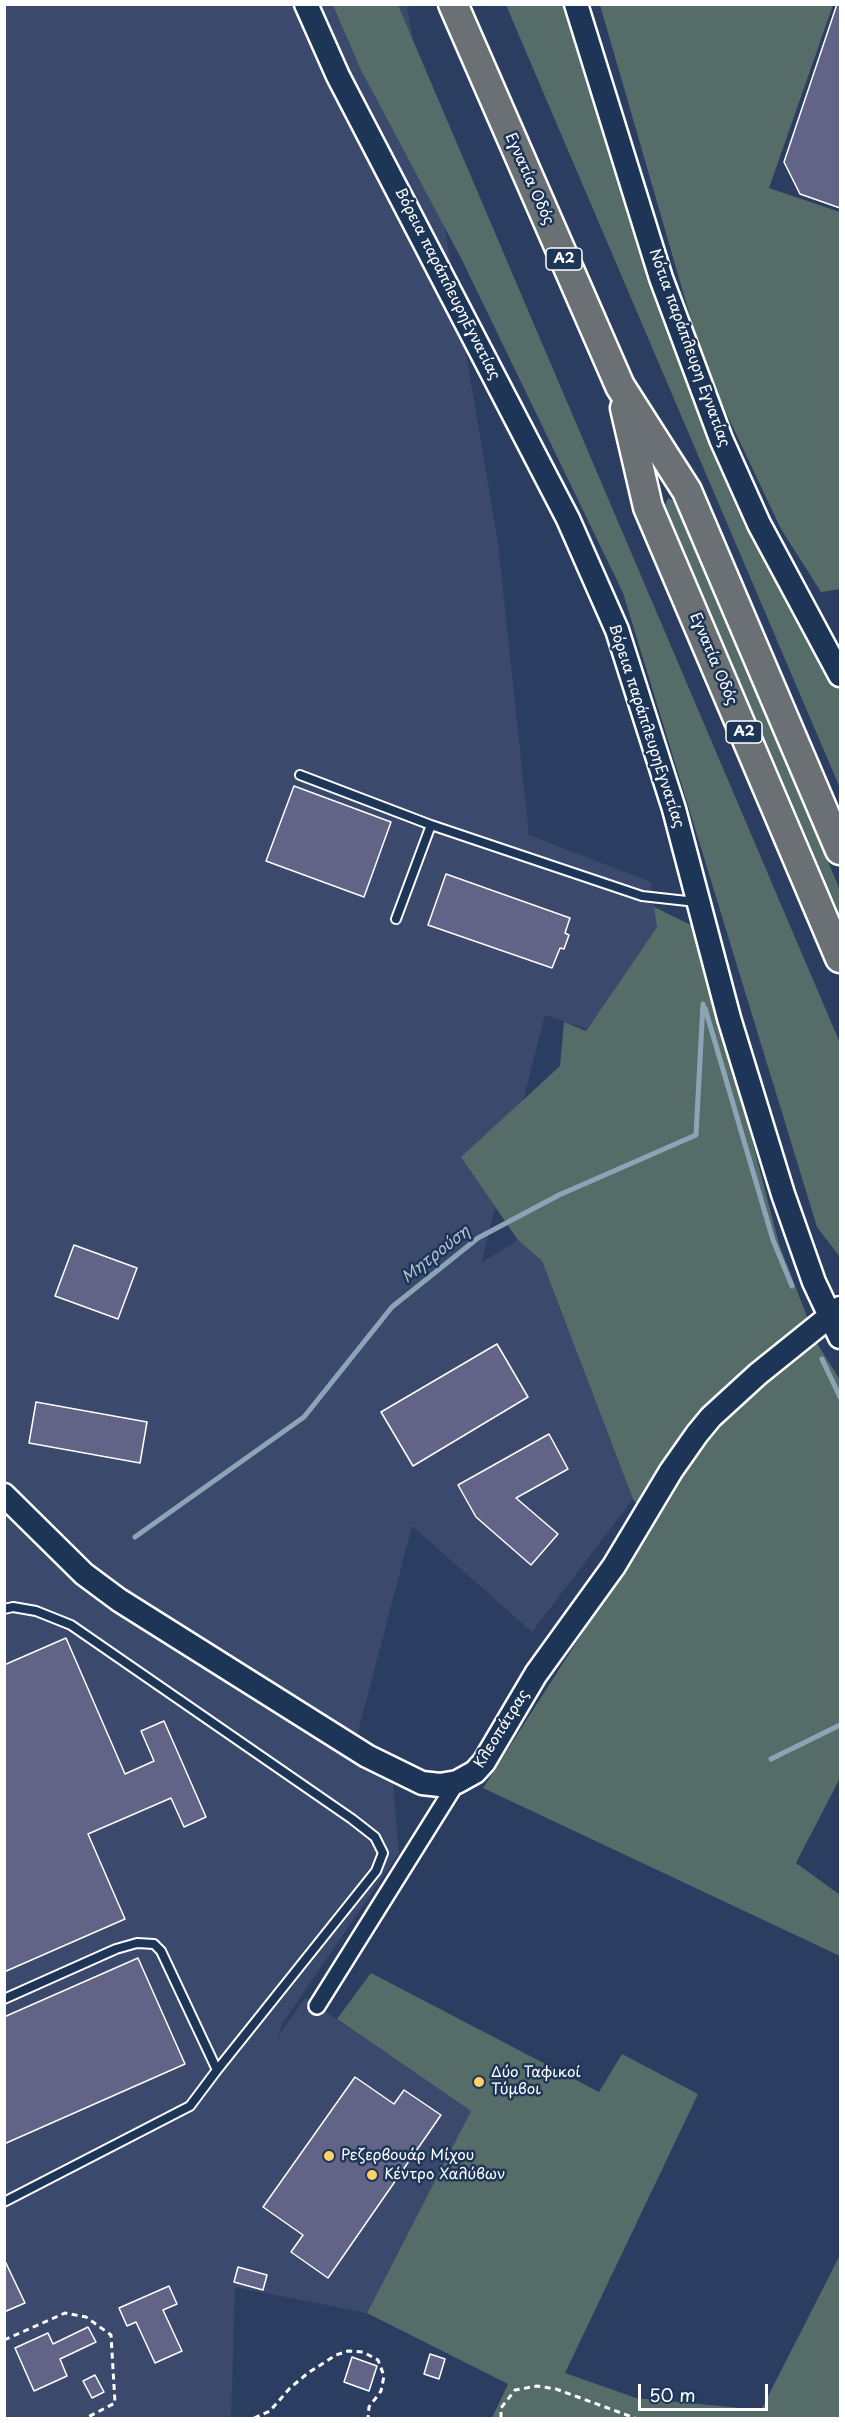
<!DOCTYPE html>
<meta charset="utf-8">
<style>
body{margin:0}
#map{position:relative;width:845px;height:2423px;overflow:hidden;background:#2b3e61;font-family:"Playpen Sans",sans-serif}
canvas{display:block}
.frame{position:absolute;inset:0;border:6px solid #fff;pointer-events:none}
.scale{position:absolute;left:638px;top:2384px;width:130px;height:27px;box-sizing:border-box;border:3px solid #fff;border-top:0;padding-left:8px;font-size:18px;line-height:21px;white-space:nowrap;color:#fff;-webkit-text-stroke:4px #1d3557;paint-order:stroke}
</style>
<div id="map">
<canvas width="845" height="2423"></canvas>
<div class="frame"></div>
<div class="scale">50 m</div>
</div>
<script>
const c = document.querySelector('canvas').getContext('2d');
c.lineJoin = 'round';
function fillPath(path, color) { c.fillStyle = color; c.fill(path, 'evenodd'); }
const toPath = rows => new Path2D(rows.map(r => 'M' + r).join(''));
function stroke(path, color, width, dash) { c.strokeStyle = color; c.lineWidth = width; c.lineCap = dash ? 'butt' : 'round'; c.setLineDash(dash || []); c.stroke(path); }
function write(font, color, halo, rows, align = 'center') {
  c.font = font + ' "Playpen Sans",sans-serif'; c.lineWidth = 5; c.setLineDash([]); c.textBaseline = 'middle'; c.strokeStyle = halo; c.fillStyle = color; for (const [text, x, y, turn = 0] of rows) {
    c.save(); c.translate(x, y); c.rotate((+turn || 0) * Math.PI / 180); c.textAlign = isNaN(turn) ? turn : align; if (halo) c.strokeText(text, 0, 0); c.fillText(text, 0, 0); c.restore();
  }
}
fillPath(toPath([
 [5,5,407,5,498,543,529,835,651,882,657,927,587,1029,545,1015,481,1263,518,1240,542,1261,633,1499,532,1632,412,1526,351,1759,393,1784,399,1853,282,2024,278,2037,305,1998,471,2111,367,2313,235,2287,231,2418,5,2418]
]), '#3b496c');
fillPath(toPath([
 [333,5,398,5,840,1043,840,1257,817,1227,623,593,462,260,360,68],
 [506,5,581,5,735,493,840,685,840,788],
 [600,5,833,5,769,188,840,212,840,589,821,592,781,529,705,368],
 [668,498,674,501,840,890,840,915,665,505],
 [654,907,697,928,779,1244,818,1345,840,1380,840,1778,796,1863,840,1895,840,1956,483,1788,651,1526,633,1499,542,1261,518,1240,461,1157,560,1066,564,1022,586,1031,657,927],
 [371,1973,599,2092,622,2054,698,2094,565,2373,636,2398,761,2410,840,2255,840,2418,492,2418,508,2384,367,2313,471,2111,337,2019]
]), '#566c68');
stroke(toPath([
 [705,1008,773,1240,792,1286],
 [822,1359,840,1397],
 [135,1537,304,1417,392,1307,478,1238,559,1195,696,1135,703,1004],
 [771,1759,840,1725]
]), '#8ca5b6', 5);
const building = toPath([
 [837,4,840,4,840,208,800,194,784,162,837,4],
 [294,786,391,822,364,897,266,861,294,786],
 [446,874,570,918,565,933,569,935,564,949,560,948,552,968,428,925,446,874],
 [74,1245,137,1268,118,1319,55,1296,74,1245],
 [497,1344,528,1397,413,1466,381,1412,497,1344],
 [36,1402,147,1422,140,1463,29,1443,36,1402],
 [549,1434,568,1469,516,1498,558,1534,531,1565,476,1517,458,1485,549,1434],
 [66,1638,125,1774,154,1761,141,1731,164,1721,206,1817,184,1827,171,1798,88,1834,125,1919,4,1972,4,1665,66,1638],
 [138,1958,185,2064,4,2144,4,2017,138,1958],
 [355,2077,394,2104,404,2090,441,2115,328,2278,291,2252,303,2235,263,2207,355,2077],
 [4,2259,25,2303,4,2312,4,2259],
 [238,2267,267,2275,263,2290,234,2282,238,2267],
 [169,2286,177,2304,163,2310,182,2351,155,2363,136,2322,127,2326,119,2308,169,2286],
 [88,2327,96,2342,60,2359,67,2376,34,2391,15,2348,48,2333,53,2344,88,2327],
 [430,2354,445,2359,439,2379,424,2374,430,2354],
 [352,2357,377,2366,369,2391,344,2382,352,2357],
 [95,2375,104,2392,92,2398,83,2381,95,2375]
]);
fillPath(building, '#616387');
stroke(building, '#fff', 1.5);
const lane = toPath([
 [300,775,431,825,642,896,696,902],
 [396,919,431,825],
 [4,1609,13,1607,36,1611,71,1625,352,1819,375,1837,383,1853,376,1871,217,2070,161,1951,154,1944,137,1943,116,1949,4,1999],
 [4,2202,190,2106,217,2070]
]);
const street = toPath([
 [317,2006,457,1782]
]);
const secondary = toPath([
 [306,4,338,76,568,519,617,630,674,809,729,1018,783,1194,814,1282,840,1337],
 [576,4,661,278,721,439,759,524,840,675],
 [4,1495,84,1574,119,1600,367,1756,422,1783,440,1785,457,1782,475,1772,484,1762,536,1674,614,1566,671,1471,697,1434,711,1417,758,1374,840,1308]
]);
const highway = toPath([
 [453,4,620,386,687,491,840,850],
 [625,408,648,507,840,958]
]);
stroke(lane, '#fff', 12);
stroke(street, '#fff', 20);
stroke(secondary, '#fff', 27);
stroke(highway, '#fff', 33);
stroke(toPath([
 [4,2340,65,2313,86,2317,111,2335,115,2403,86,2418],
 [254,2418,270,2411,290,2388,308,2373,336,2355,348,2351,363,2352,378,2360,384,2376,381,2391,369,2407,368,2418],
 [501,2418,501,2408,515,2390,537,2386,556,2389,635,2418]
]), '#fff', 3, [6, 4.5]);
stroke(lane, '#1d3557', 8);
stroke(street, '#1d3557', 15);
stroke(secondary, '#1d3557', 22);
stroke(highway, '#6a7074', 28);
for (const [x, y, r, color] of [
 [479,2082,6,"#ffd166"],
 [329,2156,6,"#ffd166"],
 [372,2175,6,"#ffd166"]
]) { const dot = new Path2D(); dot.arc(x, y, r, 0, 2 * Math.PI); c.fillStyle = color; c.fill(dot); stroke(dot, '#1d3557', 2); }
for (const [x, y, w] of [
 [564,259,36],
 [744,732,36]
]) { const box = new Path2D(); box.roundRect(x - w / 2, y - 11, w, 22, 4.5); c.fillStyle = '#1d3557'; c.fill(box); stroke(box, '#fff', 1.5); }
write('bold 14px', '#fff', null, [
 ["Α2",564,259],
 ["Α2",744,732]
]);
write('15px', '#fff', '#1d3557', [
 ["Εγνατία Οδός",529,179,66],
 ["Βόρεια παράπλευρηΕγνατίας",447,284,63],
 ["Νότια παράπλευρη Εγνατίας",689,348,70],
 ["Εγνατία Οδός",713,659,67],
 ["Βόρεια παράπλευρηΕγνατίας",646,726,72],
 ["Κλεοπάτρας",502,1729,-58]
]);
write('15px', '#fff', '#1d3557', [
 ["Δύο Ταφικοί",491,2073],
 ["Τύμβοι",491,2090],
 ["Ρεζερβουάρ Μίχου",341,2156],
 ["Κέντρο Χαλύβων",384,2175]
], 'left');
write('italic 16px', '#b2c3cf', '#1d3557', [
 ["Μητρούση",436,1255,-38]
]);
</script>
